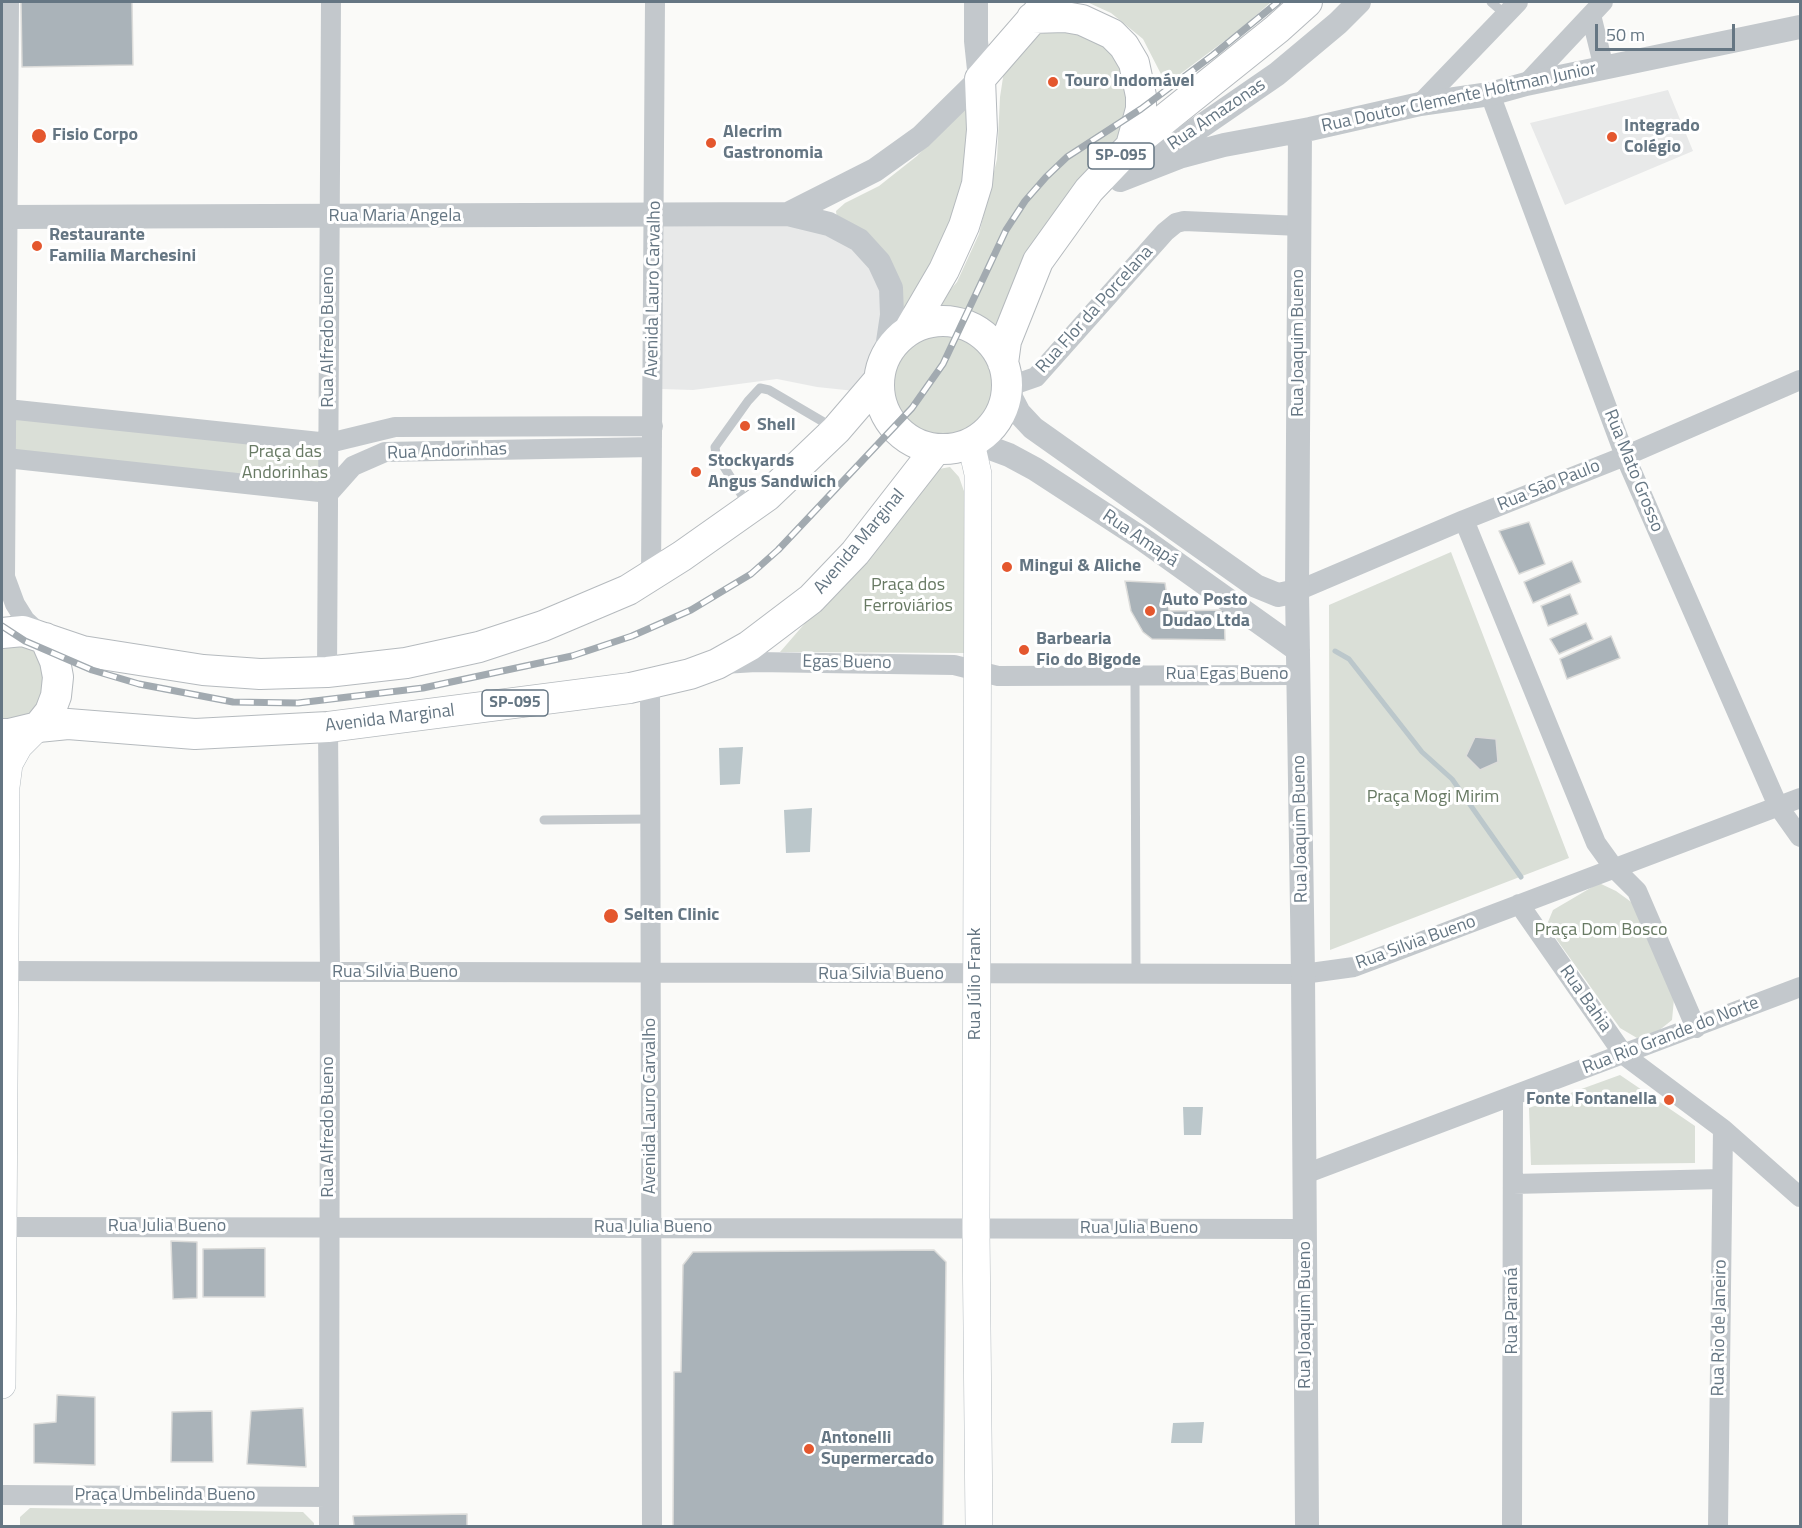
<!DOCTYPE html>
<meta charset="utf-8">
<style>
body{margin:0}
#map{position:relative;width:1802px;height:1528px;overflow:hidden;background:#fafaf8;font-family:"Titillium Web",sans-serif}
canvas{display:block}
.frame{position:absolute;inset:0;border:3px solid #657683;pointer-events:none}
.scale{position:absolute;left:1595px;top:24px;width:140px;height:27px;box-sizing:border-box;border:3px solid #657683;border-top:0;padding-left:8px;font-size:18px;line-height:21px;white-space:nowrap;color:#657683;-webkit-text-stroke:4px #fff;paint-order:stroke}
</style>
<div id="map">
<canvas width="1802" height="1528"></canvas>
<div class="frame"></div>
<div class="scale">50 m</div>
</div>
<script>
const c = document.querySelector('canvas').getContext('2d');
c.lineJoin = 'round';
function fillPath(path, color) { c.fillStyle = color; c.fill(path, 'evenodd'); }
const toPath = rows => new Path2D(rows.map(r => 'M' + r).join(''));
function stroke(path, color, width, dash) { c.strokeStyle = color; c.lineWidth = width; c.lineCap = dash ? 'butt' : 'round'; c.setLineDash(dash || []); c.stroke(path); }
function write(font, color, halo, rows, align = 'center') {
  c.font = font + ' "Titillium Web",sans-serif'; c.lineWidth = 6; c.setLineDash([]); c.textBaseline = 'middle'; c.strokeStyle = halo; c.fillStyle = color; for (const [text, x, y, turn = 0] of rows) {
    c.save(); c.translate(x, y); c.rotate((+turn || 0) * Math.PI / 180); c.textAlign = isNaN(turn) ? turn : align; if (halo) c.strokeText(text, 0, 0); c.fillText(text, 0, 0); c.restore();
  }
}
fillPath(toPath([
 [1668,90,1693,151,1565,205,1530,123],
 [788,215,877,262,885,355,855,391,817,387,777,379,693,390,661,389,662,226]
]), '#e8e9e9');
fillPath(toPath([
 [1087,2,1271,2,1242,28,1160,89,1162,76,1143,39,1111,13],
 [1062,30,1084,30,1109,46,1127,67,1131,125,997,330,984,319,969,311,951,308,933,310,957,282,979,234,997,159,1000,97,1004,71,1033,35],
 [965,105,968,128,965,180,952,221,934,263,900,317,898,287,837,220,836,211,845,203,879,186,917,156],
 '887 384a53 53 0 1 1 106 0a53 53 0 1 1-106 0Z',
 [13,417,325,447,323,488,16,454],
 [950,467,959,477,965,494,964,653,780,652,939,469],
 [1451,552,1569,858,1330,950,1329,605],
 [9,642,35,650,45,660,42,710,2,722,2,644],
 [1599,883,1616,891,1634,904,1674,999,1672,1020,1657,1032,1637,1038,1620,1028,1557,940,1548,922,1553,910],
 [1620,1075,1695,1126,1695,1163,1531,1165,1529,1108],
 [30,1508,303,1512,314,1523,314,1526,20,1526,20,1517]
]), '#dadfd7');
fillPath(toPath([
 [743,747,740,784,720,785,719,748],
 [812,808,810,852,786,853,784,810],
 [1183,1107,1203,1107,1201,1135,1184,1135],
 [1204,1422,1202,1443,1171,1443,1173,1423]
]), '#bbc7cb');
stroke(toPath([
 [1335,651,1349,659,1422,752,1452,779,1521,877]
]), '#bbc7cb', 5);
const building = toPath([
 [21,2,132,2,133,65,22,67,21,2],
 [1529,522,1545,564,1519,574,1499,531,1529,522],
 [1572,561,1581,582,1533,603,1524,582,1572,561],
 [1125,581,1165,583,1169,611,1224,610,1225,640,1152,639,1143,632,1131,611,1125,581],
 [1570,594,1578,614,1548,626,1541,606,1570,594],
 [1586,623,1593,639,1559,654,1550,639,1586,623],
 [1611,636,1620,658,1567,679,1560,659,1611,636],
 [1475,737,1496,739,1498,762,1480,770,1466,756,1475,737],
 [171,1241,197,1242,197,1298,173,1299,171,1241],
 [265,1248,265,1297,203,1297,203,1249,265,1248],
 [934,1250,946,1262,943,1526,673,1526,674,1372,681,1372,683,1265,693,1252,934,1250],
 [57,1395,95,1397,95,1465,34,1463,34,1424,56,1422,57,1395],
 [303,1408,306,1467,247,1464,251,1411,303,1408],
 [212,1411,213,1462,171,1462,172,1412,212,1411],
 [467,1514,467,1526,354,1526,353,1516,467,1514]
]);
fillPath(building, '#aab3b9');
stroke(building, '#dcdcda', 1.5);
const secondary = toPath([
 [971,443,978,474,976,1228,979,1526],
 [2,1385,6,787,9,764,19,746,38,727]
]);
const primary = toPath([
 [1032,18,1065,17,1082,20,1112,34,1124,46,1134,63,1141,96,1141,109,1131,146],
 '879 385a64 64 0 1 1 128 0a64 64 0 1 1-128 0Z',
 [909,330,944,270,964,226,977,184,982,130,980,79,1047,2],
 [1003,363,1006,341,1038,261,1089,190,1131,146,1277,29,1307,2],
 [2,633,23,631,82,651,203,670,260,674,327,672,406,663,479,647,543,626,628,590,682,556,767,496,836,430,879,380],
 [38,727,50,712,56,696,58,677,55,661,45,638],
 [2,734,9,734,38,727,68,724,195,734,328,727,630,688,690,674,717,664,749,646,811,599,855,553,936,449]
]);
stroke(secondary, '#b3babf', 28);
stroke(primary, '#b5babe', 32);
stroke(toPath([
 [1491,2,1505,14],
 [748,505,716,454,715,447,748,401,760,388,769,390,832,427],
 [1135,675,1136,974],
 [544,820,652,819]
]), '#c3c8cc', 9);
stroke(toPath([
 [1591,15,1604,68],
 [1526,84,1603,2],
 [1490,94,1625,456,1778,806,1800,837],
 [1420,104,1518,2],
 [1007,387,1036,377,1165,232,1176,223,1184,221,1300,226],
 [7,409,329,443,395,427,653,426],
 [6,458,329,493,353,466,385,452,652,447],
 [1464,520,1596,843,1614,868,1637,891,1696,1028],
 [651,576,655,2],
 [5,577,15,604,25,620,41,635],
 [2,588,5,577,9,2],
 [1297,591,1464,520,1625,456,1800,380],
 [723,664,756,662,954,665,998,676,1298,675],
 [327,672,331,2],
 [650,685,652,1526],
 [328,727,330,972,329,1526],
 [1519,904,1624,1055,1723,1129,1800,1197],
 [2,971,1303,974,1354,967,1800,798],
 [1305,1174,1800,987],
 [1513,1184,1722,1179],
 [2,1227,1305,1229],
 [2,1495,329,1497],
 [1512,1526,1513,1096],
 [1718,1526,1723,1129]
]), '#c3c8cc', 20);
stroke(toPath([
 [1300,131,1297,591,1303,974,1307,1526],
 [1158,156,1277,74,1338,23,1359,2],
 [1120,180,1179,157,1224,145,1310,129,1420,104,1490,94,1526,84,1800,27],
 [788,214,875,170,921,137,980,79,976,41,976,2],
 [8,217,788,214,829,224,859,240,879,262,891,288,892,315,886,355],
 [1007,390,1019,413,1033,428,1256,586,1278,595,1297,591],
 [974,442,1009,455,1035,469,1141,538,1298,650]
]), '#c3c8cc', 24);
stroke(secondary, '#fff', 27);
stroke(primary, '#fff', 30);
const rail = toPath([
 [2,626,25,641,92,670,139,684,233,702,298,703,423,688,572,656,632,636,691,610,751,574,778,550,912,408,943,364,1006,230,1025,201,1046,177,1067,157,1141,109,1213,55,1278,2]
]);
stroke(rail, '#a2aab0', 7);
stroke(rail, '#fff', 4.5, [14]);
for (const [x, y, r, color] of [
 [1053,82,6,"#e4572e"],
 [39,136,8,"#e4572e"],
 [1612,137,6,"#e4572e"],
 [711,143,6,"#e4572e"],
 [37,246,6,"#e4572e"],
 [745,426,6,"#e4572e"],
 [696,472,6,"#e4572e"],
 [1007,567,6,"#e4572e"],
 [1150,611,6,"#e4572e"],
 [1024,650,6,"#e4572e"],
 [611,916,8,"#e4572e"],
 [1669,1100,6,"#e4572e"],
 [809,1449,6,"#e4572e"]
]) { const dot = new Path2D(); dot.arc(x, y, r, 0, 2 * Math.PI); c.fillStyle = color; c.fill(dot); stroke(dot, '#fff', 2); }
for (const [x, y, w] of [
 [1121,156,66],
 [515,703,66]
]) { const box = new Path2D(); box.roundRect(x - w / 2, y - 13, w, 26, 4.5); c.fillStyle = '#fff'; c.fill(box); stroke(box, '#657683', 1.5); }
write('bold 16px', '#657683', null, [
 ["SP-095",1121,156],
 ["SP-095",515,703]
]);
write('bold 18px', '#657683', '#fff', [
 ["Touro Indomável",1065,82],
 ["Integrado",1624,127],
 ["Colégio",1624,148],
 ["Alecrim",723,133],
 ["Gastronomia",723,154],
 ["Fisio Corpo",52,136],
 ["Restaurante",49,236],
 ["Familia Marchesini",49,257],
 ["Shell",757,426],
 ["Stockyards",708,462],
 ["Angus Sandwich",708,483],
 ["Mingui & Aliche",1019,567],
 ["Auto Posto",1162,601],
 ["Dudao Ltda",1162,622],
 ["Barbearia",1036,640],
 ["Fio do Bigode",1036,661],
 ["Selten Clinic",624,916],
 ["Fonte Fontanella",1657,1100,"right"],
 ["Antonelli",821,1439],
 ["Supermercado",821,1460]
], 'left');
write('18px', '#657683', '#fff', [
 ["Rua Doutor Clemente Holtman Junior",1459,98,-12],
 ["Rua Amazonas",1217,115,-34],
 ["Rua Maria Angela",395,217],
 ["Avenida Lauro Carvalho",654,289,-89],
 ["Rua Flor da Porcelana",1095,310,-48],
 ["Rua Alfredo Bueno",329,337,-90],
 ["Rua Joaquim Bueno",1299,343,-90],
 ["Rua Andorinhas",447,452,-2],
 ["Rua Mato Grosso",1633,471,68],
 ["Rua São Paulo",1549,486,-22],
 ["Rua Amapá",1140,539,34],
 ["Avenida Marginal",860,542,-50],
 ["Egas Bueno",847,663,1],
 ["Rua Egas Bueno",1227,675],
 ["Avenida Marginal",390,719,-7],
 ["Rua Joaquim Bueno",1301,829,-91],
 ["Rua Silvia Bueno",1416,943,-20],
 ["Rua Silvia Bueno",395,973],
 ["Rua Silvia Bueno",881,975],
 ["Rua Júlio Frank",976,984,-90],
 ["Rua Bahia",1585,999,55],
 ["Rua Rio Grande do Norte",1671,1036,-21],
 ["Avenida Lauro Carvalho",651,1106,-90],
 ["Rua Alfredo Bueno",329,1127,-90],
 ["Rua Julia Bueno",167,1227],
 ["Rua Julia Bueno",653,1228],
 ["Rua Julia Bueno",1139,1229],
 ["Rua Paraná",1513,1311,-90],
 ["Rua Joaquim Bueno",1306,1315,-90],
 ["Rua Rio de Janeiro",1720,1328,-89],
 ["Praça Umbelinda Bueno",165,1496]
]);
write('18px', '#687a64', '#fff', [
 ["Praça das",285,453],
 ["Andorinhas",285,474],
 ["Praça dos",908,586],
 ["Ferroviários",908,607],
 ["Praça Mogi Mirim",1433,798],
 ["Praça Dom Bosco",1601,931]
]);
</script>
